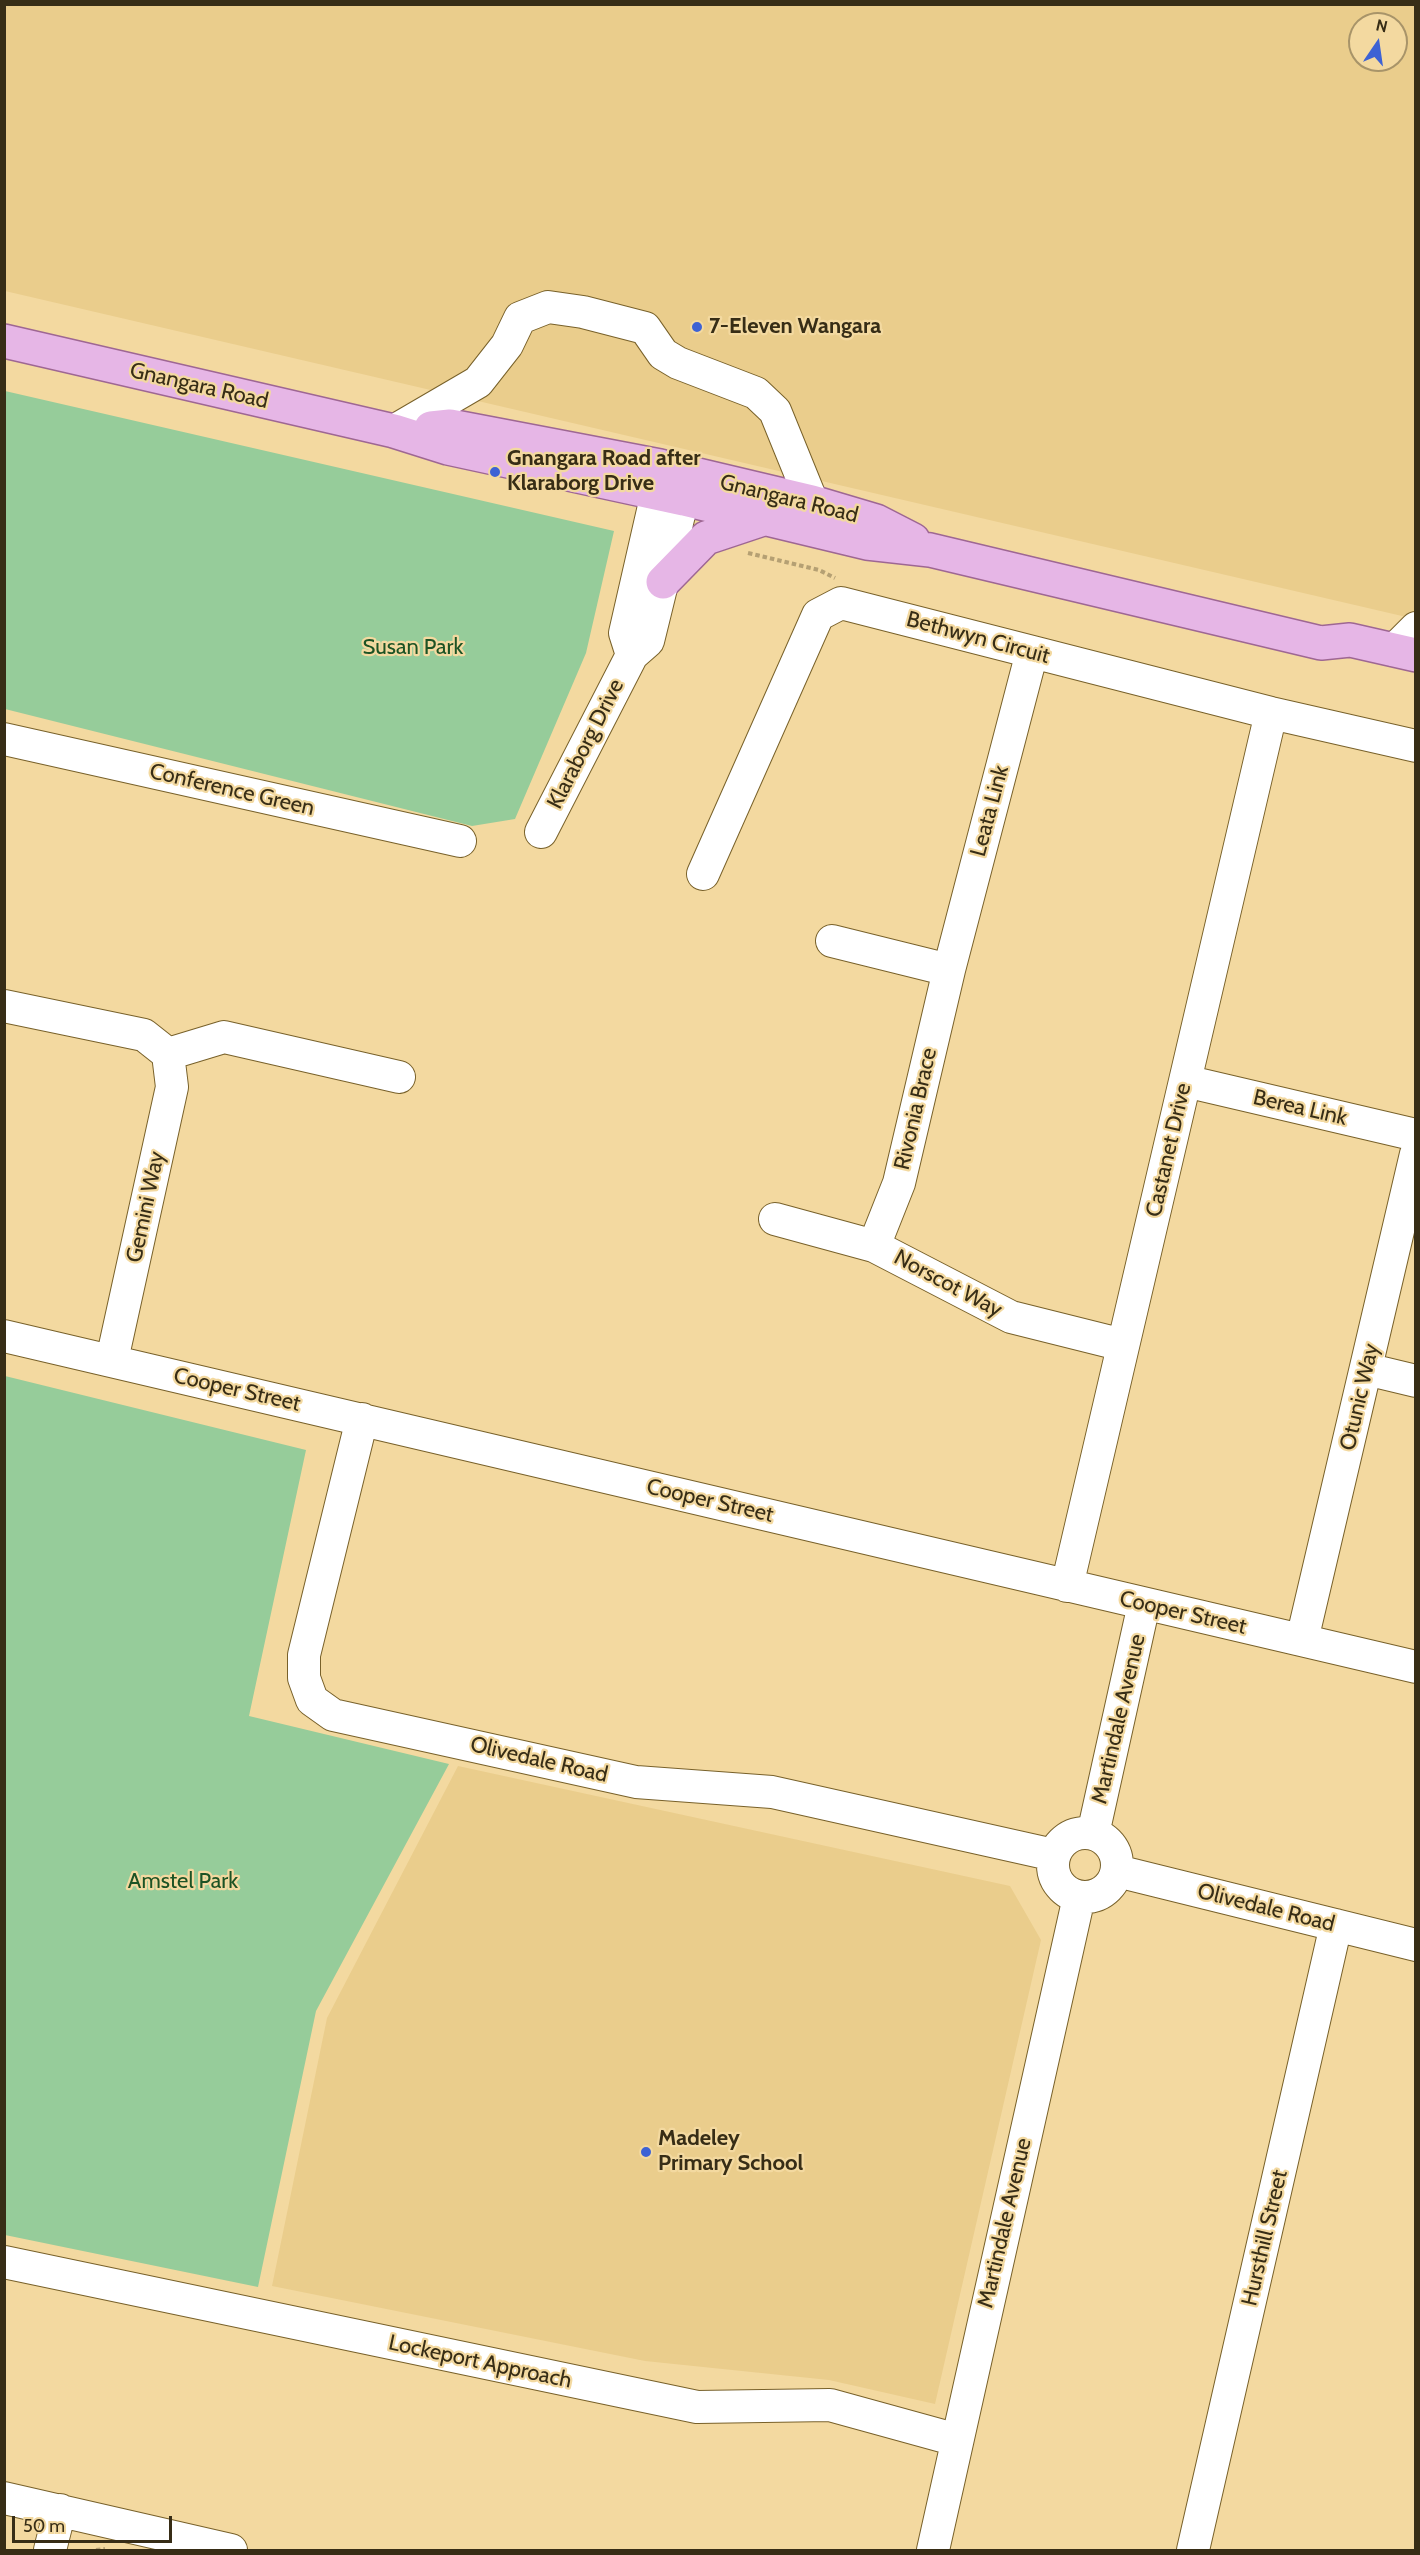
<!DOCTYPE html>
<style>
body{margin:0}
#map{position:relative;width:1420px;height:2555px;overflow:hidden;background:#f3d9a0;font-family:Cabin,sans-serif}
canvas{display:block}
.frame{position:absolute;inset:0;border:6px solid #372d16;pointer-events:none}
.north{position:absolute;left:1348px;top:12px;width:60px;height:60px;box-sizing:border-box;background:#f3d9a0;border:2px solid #a89469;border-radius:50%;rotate:13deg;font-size:16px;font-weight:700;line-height:24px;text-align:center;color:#372d16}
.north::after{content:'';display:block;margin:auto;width:21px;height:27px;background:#3d62d4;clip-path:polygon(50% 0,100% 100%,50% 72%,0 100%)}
.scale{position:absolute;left:12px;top:2516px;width:160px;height:27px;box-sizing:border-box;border:3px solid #372d16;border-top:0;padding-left:8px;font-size:18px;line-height:21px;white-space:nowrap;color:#372d16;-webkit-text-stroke:4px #f3d9a0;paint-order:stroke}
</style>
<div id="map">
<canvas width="1420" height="2555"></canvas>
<div class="frame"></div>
<div class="north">N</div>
<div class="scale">50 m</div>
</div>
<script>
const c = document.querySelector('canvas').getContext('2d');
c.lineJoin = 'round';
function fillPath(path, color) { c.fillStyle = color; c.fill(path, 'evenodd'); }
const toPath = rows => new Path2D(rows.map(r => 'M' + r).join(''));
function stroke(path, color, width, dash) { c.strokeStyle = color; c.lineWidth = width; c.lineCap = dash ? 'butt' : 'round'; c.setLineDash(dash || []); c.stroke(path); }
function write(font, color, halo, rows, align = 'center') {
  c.font = font + ' Cabin,sans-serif'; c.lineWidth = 4.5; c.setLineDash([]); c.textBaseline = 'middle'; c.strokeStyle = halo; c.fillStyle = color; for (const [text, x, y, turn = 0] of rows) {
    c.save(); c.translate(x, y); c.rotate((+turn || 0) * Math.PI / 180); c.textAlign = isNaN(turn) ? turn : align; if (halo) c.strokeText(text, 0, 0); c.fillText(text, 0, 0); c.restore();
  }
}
fillPath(toPath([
 [5,5,1415,5,1415,619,5,291],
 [1360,24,1396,24,1396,60,1360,60],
 [458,1766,1010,1886,1041,1940,935,2404,829,2380,645,2361,272,2286,327,2018]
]), '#eacd8c');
fillPath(toPath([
 [5,391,614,531,586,653,515,819,472,826,5,709],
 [5,1376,306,1450,249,1716,449,1764,316,2011,258,2287,5,2235]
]), '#96cc9a');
const minor = toPath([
 [394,431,478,382,507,345,520,318,548,307,583,312,645,328,663,354,678,363,756,393,775,411,812,502],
 [1394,650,1416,628],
 [632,655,625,633,657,493,660,466],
 [4,739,460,841],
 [541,832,632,655,648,641,689,474],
 [703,874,818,615,841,603,1271,713,1416,746],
 [832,941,949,970],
 [4,1006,144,1035,168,1054,172,1087,112,1360],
 [168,1054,224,1037,399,1077],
 [1185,1081,1416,1135],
 [775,1219,874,1246,1011,1317,1123,1345],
 [874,1246,899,1183,949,970,1032,652],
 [4,1336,1416,1667],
 [1366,1369,1416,1381],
 [362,1419,304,1655,304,1678,312,1700,333,1715,636,1782,772,1792,1054,1855],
 [1067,1586,1271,713],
 [1302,1640,1416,1154],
 '1053 1865a32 32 0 1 1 64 0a32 32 0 1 1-64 0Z',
 [1093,1834,1144,1604],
 [1117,1871,1416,1945],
 [4,2262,697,2407,830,2405,957,2440],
 [4,2498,231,2550],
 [50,2550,60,2510],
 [933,2550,1079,1897],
 [1193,2550,1336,1925]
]);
const major = toPath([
 [4,341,394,431,448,448,684,499,867,543,930,550,1321,643,1350,640,1416,655],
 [431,428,450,426,660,466,812,502,876,521,913,540],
 [663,582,706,538,766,518]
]);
stroke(minor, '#78612a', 34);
stroke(major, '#9e6793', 36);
stroke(toPath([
 [748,553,819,570,835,578],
 [96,2550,105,2549]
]), '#b5a073', 4, [4.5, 3]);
stroke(minor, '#fff', 32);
stroke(major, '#e6b6e6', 33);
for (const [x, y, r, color] of [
 [697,327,6,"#3d62d4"],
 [495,472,6,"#3d62d4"],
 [646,2152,6,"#3d62d4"]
]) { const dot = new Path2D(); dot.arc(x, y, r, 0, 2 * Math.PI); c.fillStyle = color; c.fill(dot); stroke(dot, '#f3d9a0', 2); }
write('bold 22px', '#372d16', '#f3d9a0', [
 ["7-Eleven Wangara",709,327],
 ["Gnangara Road after",507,459],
 ["Klaraborg Drive",507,484],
 ["Madeley",658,2139],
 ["Primary School",658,2164]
], 'left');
write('22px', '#372d16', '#f3d9a0', [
 ["Gnangara Road",199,386,13],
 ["Gnangara Road",789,499,14],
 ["Bethwyn Circuit",978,638,15],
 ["Klaraborg Drive",586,744,-63],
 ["Conference Green",232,790,13],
 ["Leata Link",990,811,-75],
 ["Berea Link",1300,1108,13],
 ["Rivonia Brace",916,1109,-77],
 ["Castanet Drive",1169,1150,-77],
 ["Gemini Way",146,1207,-78],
 ["Norscot Way",948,1284,28],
 ["Cooper Street",237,1390,13],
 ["Otunic Way",1360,1397,-77],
 ["Cooper Street",710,1501,13],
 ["Cooper Street",1183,1613,13],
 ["Martindale Avenue",1119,1719,-77],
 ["Olivedale Road",539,1760,13],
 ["Olivedale Road",1266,1908,14],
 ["Martindale Avenue",1005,2223,-77],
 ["Hursthill Street",1265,2238,-77],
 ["Lockeport Approach",480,2362,12]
]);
write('22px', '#1c5325', '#f3d9a0', [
 ["Susan Park",413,648],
 ["Amstel Park",183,1882]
]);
</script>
